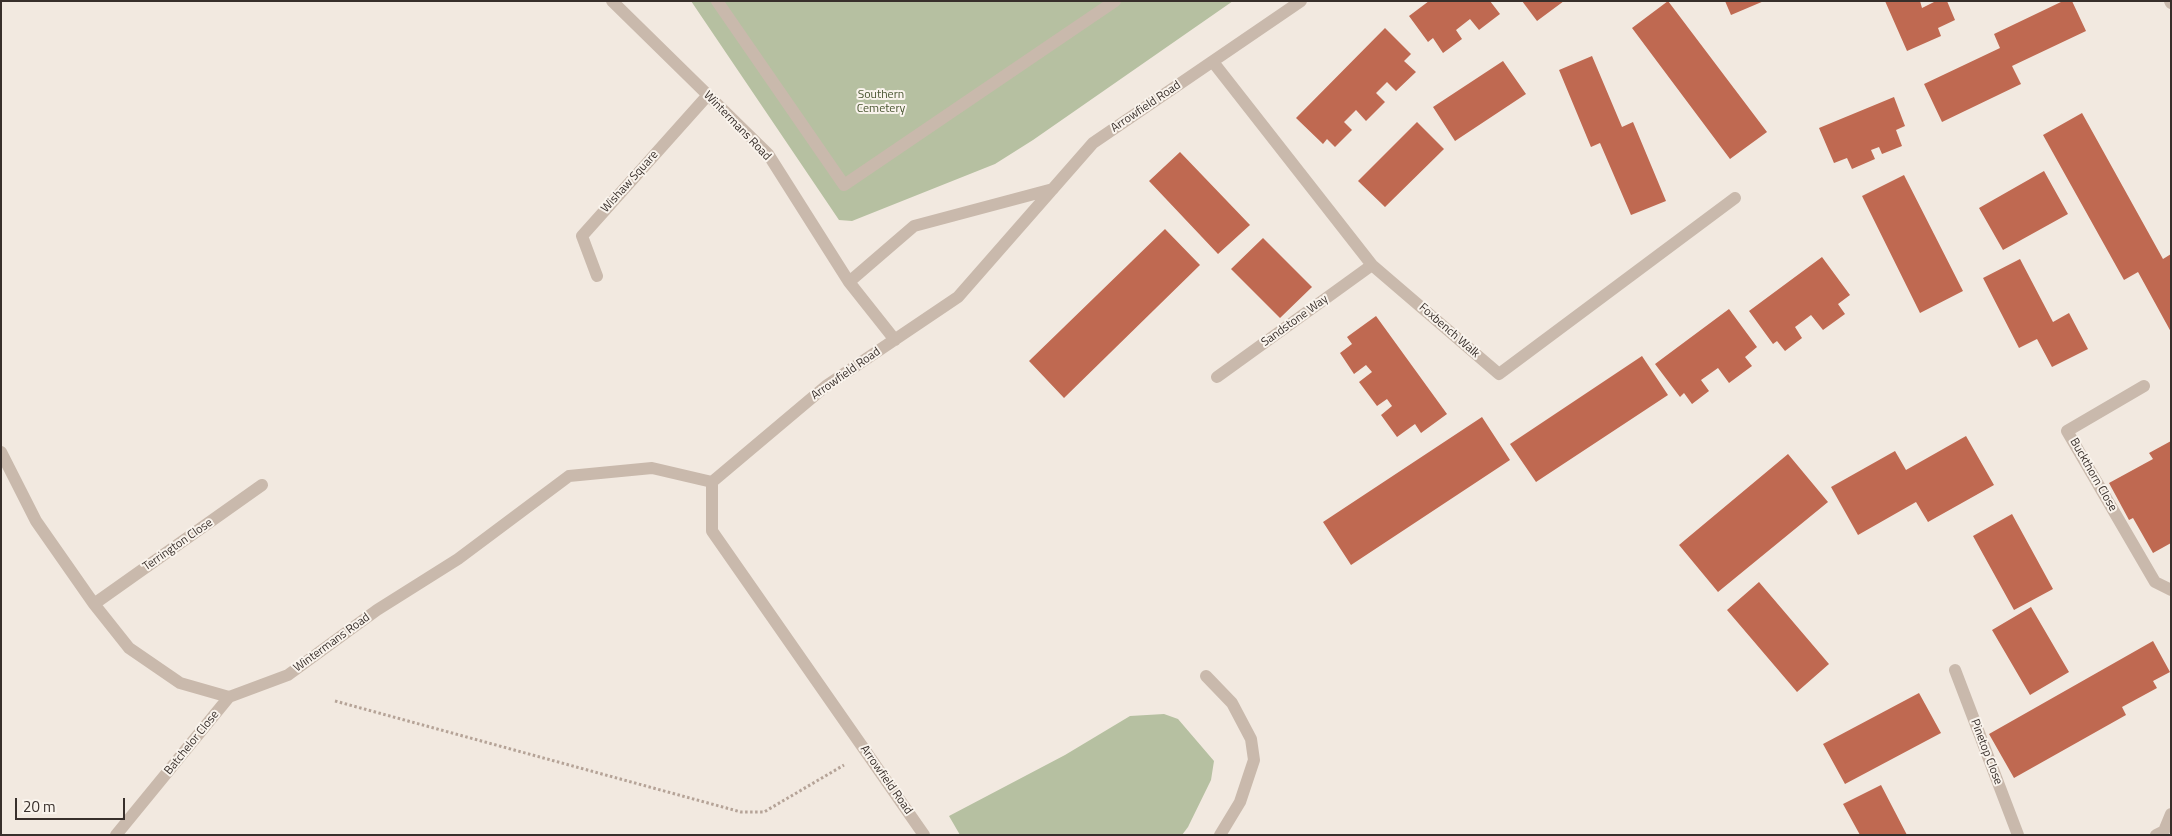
<!DOCTYPE html>
<style>
body{margin:0}
#map{position:relative;width:2172px;height:836px;overflow:hidden;background:#f2e9e0;font-family:"Titillium Web",sans-serif}
canvas{display:block}
.frame{position:absolute;inset:0;border:2px solid #382f2b;pointer-events:none}
.scale{position:absolute;left:15px;top:798px;width:110px;height:22px;box-sizing:border-box;border:2px solid #382f2b;border-top:0;padding-left:6px;font-size:15px;line-height:18px;white-space:nowrap;color:#382f2b;-webkit-text-stroke:4px #f9f3ec;paint-order:stroke}
</style>
<div id="map">
<canvas width="2172" height="836"></canvas>
<div class="frame"></div>
<div class="scale">20 m</div>
</div>
<script>
const c = document.querySelector('canvas').getContext('2d');
c.lineJoin = 'round';
function fillPath(path, color) { c.fillStyle = color; c.fill(path, 'evenodd'); }
const toPath = rows => new Path2D(rows.map(r => 'M' + r).join(''));
function stroke(path, color, width, dash) { c.strokeStyle = color; c.lineWidth = width; c.lineCap = dash ? 'butt' : 'round'; c.setLineDash(dash || []); c.stroke(path); }
function write(font, color, halo, rows, align = 'center') {
  c.font = font + ' "Titillium Web",sans-serif'; c.lineWidth = 4; c.setLineDash([]); c.textBaseline = 'middle'; c.strokeStyle = halo; c.fillStyle = color; for (const [text, x, y, turn = 0] of rows) {
    c.save(); c.translate(x, y); c.rotate((+turn || 0) * Math.PI / 180); c.textAlign = isNaN(turn) ? turn : align; if (halo) c.strokeText(text, 0, 0); c.fillText(text, 0, 0); c.restore();
  }
}
fillPath(toPath([
 [691,1,1233,1,1033,140,995,164,852,221,839,220],
 [1164,714,1178,719,1214,761,1211,780,1188,827,1182,835,960,835,949,816,1065,755,1130,716]
]), '#b6c0a1');
fillPath(toPath([
 [1429,1,1490,1,1500,14,1479,30,1470,19,1456,30,1462,39,1443,53,1433,38,1428,42,1409,16],
 [1522,1,1564,1,1537,21],
 [1668,1,1767,132,1730,159,1632,28],
 [1725,1,1764,1,1731,15],
 [1885,1,1920,1,1922,8,1936,1,1947,1,1955,20,1938,28,1941,36,1907,51],
 [2063,1,2072,1,2086,31,2012,66,2021,84,1942,122,1924,84,2000,48,1994,34],
 [1385,28,1411,54,1404,61,1416,72,1396,91,1387,82,1376,93,1385,102,1366,121,1356,110,1344,122,1352,130,1335,147,1327,139,1323,144,1296,118],
 [1592,56,1622,127,1633,122,1666,201,1631,215,1600,143,1591,147,1559,70],
 [1503,61,1526,94,1455,141,1433,107],
 [1894,97,1905,126,1896,130,1902,146,1882,154,1879,147,1871,150,1875,159,1852,169,1847,158,1834,163,1819,128],
 [2082,113,2163,259,2171,254,2171,332,2138,272,2124,280,2043,135],
 [1417,122,1444,149,1385,207,1358,181],
 [1180,152,1250,225,1218,254,1149,181],
 [2044,171,2068,214,2003,250,1979,208],
 [1904,175,1963,291,1920,313,1862,196],
 [1165,229,1200,265,1064,398,1029,361],
 [1263,238,1312,287,1280,318,1231,269],
 [1822,257,1850,295,1838,304,1845,314,1823,330,1811,315,1795,327,1802,338,1785,351,1777,341,1773,344,1749,311],
 [2020,259,2053,322,2069,313,2088,349,2052,367,2037,339,2019,348,1983,278],
 [1729,309,1757,347,1745,357,1752,366,1729,383,1718,368,1701,380,1709,391,1692,404,1684,393,1680,397,1655,364],
 [1376,316,1447,414,1421,433,1415,424,1397,437,1381,415,1392,406,1387,399,1377,406,1359,382,1372,372,1366,365,1354,374,1340,353,1352,344,1347,337],
 [1642,356,1668,395,1536,482,1510,444],
 [1482,417,1510,460,1351,565,1323,522],
 [1966,436,1994,485,1928,522,1916,502,1858,535,1831,487,1895,451,1906,470],
 [2171,441,2171,543,2153,553,2133,518,2129,520,2109,483,2153,459,2149,453],
 [1788,454,1828,502,1718,592,1679,545],
 [2012,514,2053,589,2014,610,1973,536],
 [1759,582,1829,664,1797,692,1727,610],
 [2031,607,2069,672,2030,695,1992,630],
 [2153,641,2170,672,2153,681,2157,688,2122,707,2126,715,2014,778,1989,734],
 [1919,693,1941,733,1845,784,1823,744],
 [1881,785,1907,835,1860,835,1843,804]
]), '#bf6951');
stroke(toPath([
 [335,701,741,812,764,812,844,765]
]), '#b5a397', 3, [2.5, 2.5]);
stroke(toPath([
 [612,1,768,154,849,282,895,340],
 [717,1,844,185,1115,1],
 [2170,1,2171,3],
 [1213,62,1372,265,1499,374,1735,198],
 [597,276,582,236,708,95],
 [849,282,914,226,1053,189],
 [1217,377,1372,265],
 [2144,386,2067,431,2155,582,2171,590],
 [1,452,36,521,94,604,129,648,180,683,229,697,288,675,377,610,458,559,569,476,652,468,712,482],
 [94,604,262,485],
 [1955,670,2018,835],
 [1206,676,1232,703,1251,739,1254,760,1240,802,1220,835],
 [116,835,229,697],
 [924,835,712,531,712,482,826,386,958,297,1093,143,1301,1],
 [2156,835,2164,831,2171,814]
]), '#c9b9ac', 12);
write('12px', '#485530', '#f9f3ec', [
 ["Southern",881,95],
 ["Cemetery",881,109]
]);
write('12px', '#382f2b', '#f9f3ec', [
 ["Arrowfield Road",1146,107,-34],
 ["Wintermans Road",737,126,46],
 ["Wishaw Square",630,182,-48],
 ["Sandstone Way",1295,321,-36],
 ["Foxbench Walk",1449,331,41],
 ["Arrowfield Road",846,374,-35],
 ["Buckthorn Close",2093,475,60],
 ["Terrington Close",178,545,-35],
 ["Wintermans Road",332,643,-36],
 ["Batchelor Close",192,743,-51],
 ["Pinetop Close",1986,752,69],
 ["Arrowfield Road",886,780,55]
]);
</script>
